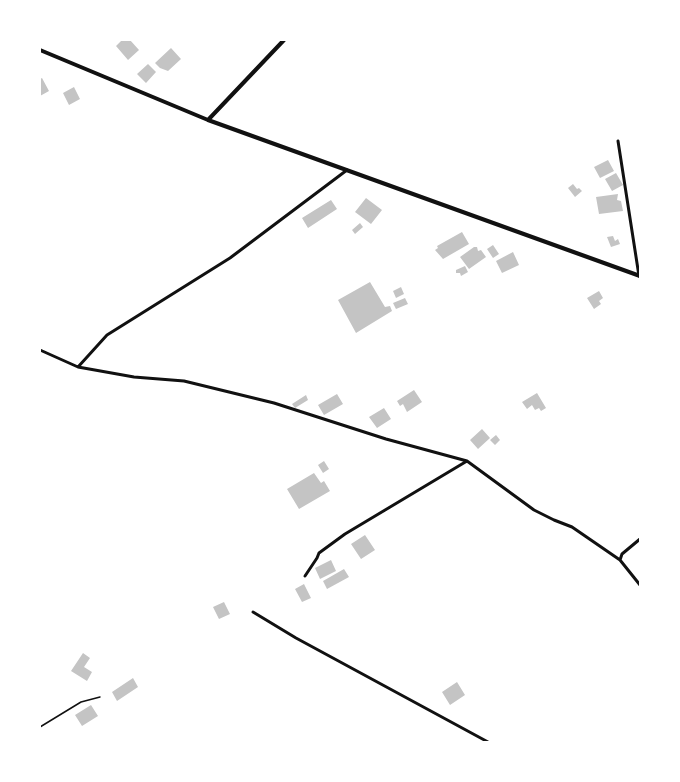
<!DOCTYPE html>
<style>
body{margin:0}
#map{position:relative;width:680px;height:782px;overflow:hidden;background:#fff;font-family:"Exo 2",sans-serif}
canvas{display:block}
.frame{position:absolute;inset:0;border:41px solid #fff;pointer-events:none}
</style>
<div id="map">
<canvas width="680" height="782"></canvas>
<div class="frame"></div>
</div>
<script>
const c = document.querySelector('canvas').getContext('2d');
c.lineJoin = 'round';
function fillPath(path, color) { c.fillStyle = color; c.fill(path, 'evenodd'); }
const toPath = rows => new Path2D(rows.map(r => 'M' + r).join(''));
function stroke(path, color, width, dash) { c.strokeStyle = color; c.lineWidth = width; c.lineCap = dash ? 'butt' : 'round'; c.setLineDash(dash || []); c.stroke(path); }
fillPath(toPath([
 [122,40,130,40,139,50,128,60,116,46],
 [171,48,181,59,168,71,160,68,155,63],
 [148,64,156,72,146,83,137,74],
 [42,78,49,91,40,96,40,79],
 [74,87,80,99,69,105,63,93],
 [608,160,614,171,600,178,594,167],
 [616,173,623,185,612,191,605,179],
 [573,184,577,189,579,188,582,191,575,197,568,188],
 [618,194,617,200,621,201,623,211,599,214,596,197],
 [366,198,382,210,371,224,355,212],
 [331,200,337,209,308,228,302,218],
 [360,223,363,227,355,234,352,230],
 [462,232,469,244,443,259,435,250,438,248,437,246],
 [613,236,615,241,618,239,620,244,611,247,607,237],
 [493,245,499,254,493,258,487,249],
 [474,247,477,247,478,251,481,250,486,257,469,269,460,257],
 [513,252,519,265,502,273,496,261],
 [465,266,468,272,461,276,460,273,456,273,456,270],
 [370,282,385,307,390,306,392,311,356,333,338,300],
 [401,287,404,294,396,298,393,291],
 [599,291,603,298,599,301,601,304,594,309,587,298],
 [405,298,408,304,396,309,393,303],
 [414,390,422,402,407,412,403,404,400,406,397,401],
 [537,393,546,408,541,411,539,408,535,410,532,405,527,409,522,402],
 [337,394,343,404,324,415,318,405],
 [306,395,308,400,295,408,292,404],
 [384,408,391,419,377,428,369,417],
 [482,429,490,438,478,449,470,440],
 [496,435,500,440,495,445,490,440],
 [324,461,329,469,323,473,318,465],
 [314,473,321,483,324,481,330,491,299,509,287,489],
 [365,535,375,550,361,559,351,544],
 [331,560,336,571,320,579,315,568],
 [344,569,349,577,327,589,323,581],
 [304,584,311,598,302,602,295,589],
 [224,602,230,614,219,619,213,607],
 [83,653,90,658,84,667,92,672,87,681,71,671],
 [133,678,138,687,117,701,112,692],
 [457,682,465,695,450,705,442,692],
 [91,705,98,716,82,726,75,715]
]), '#c4c4c4');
stroke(toPath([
 [40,727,81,702,100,697]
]), '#111', 1.5);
stroke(toPath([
 [618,141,639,276],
 [40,350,78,367,134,377,184,381,274,403,386,439,467,461,534,510,554,520,572,527,620,560],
 [78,367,107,335,230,258,347,170],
 [640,539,622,554,620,560,640,585],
 [305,576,317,558,319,553,345,534,467,461],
 [253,612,296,638,488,742]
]), '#111', 3);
stroke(toPath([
 [40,50,208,120,640,276],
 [208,120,284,40]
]), '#111', 4);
</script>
